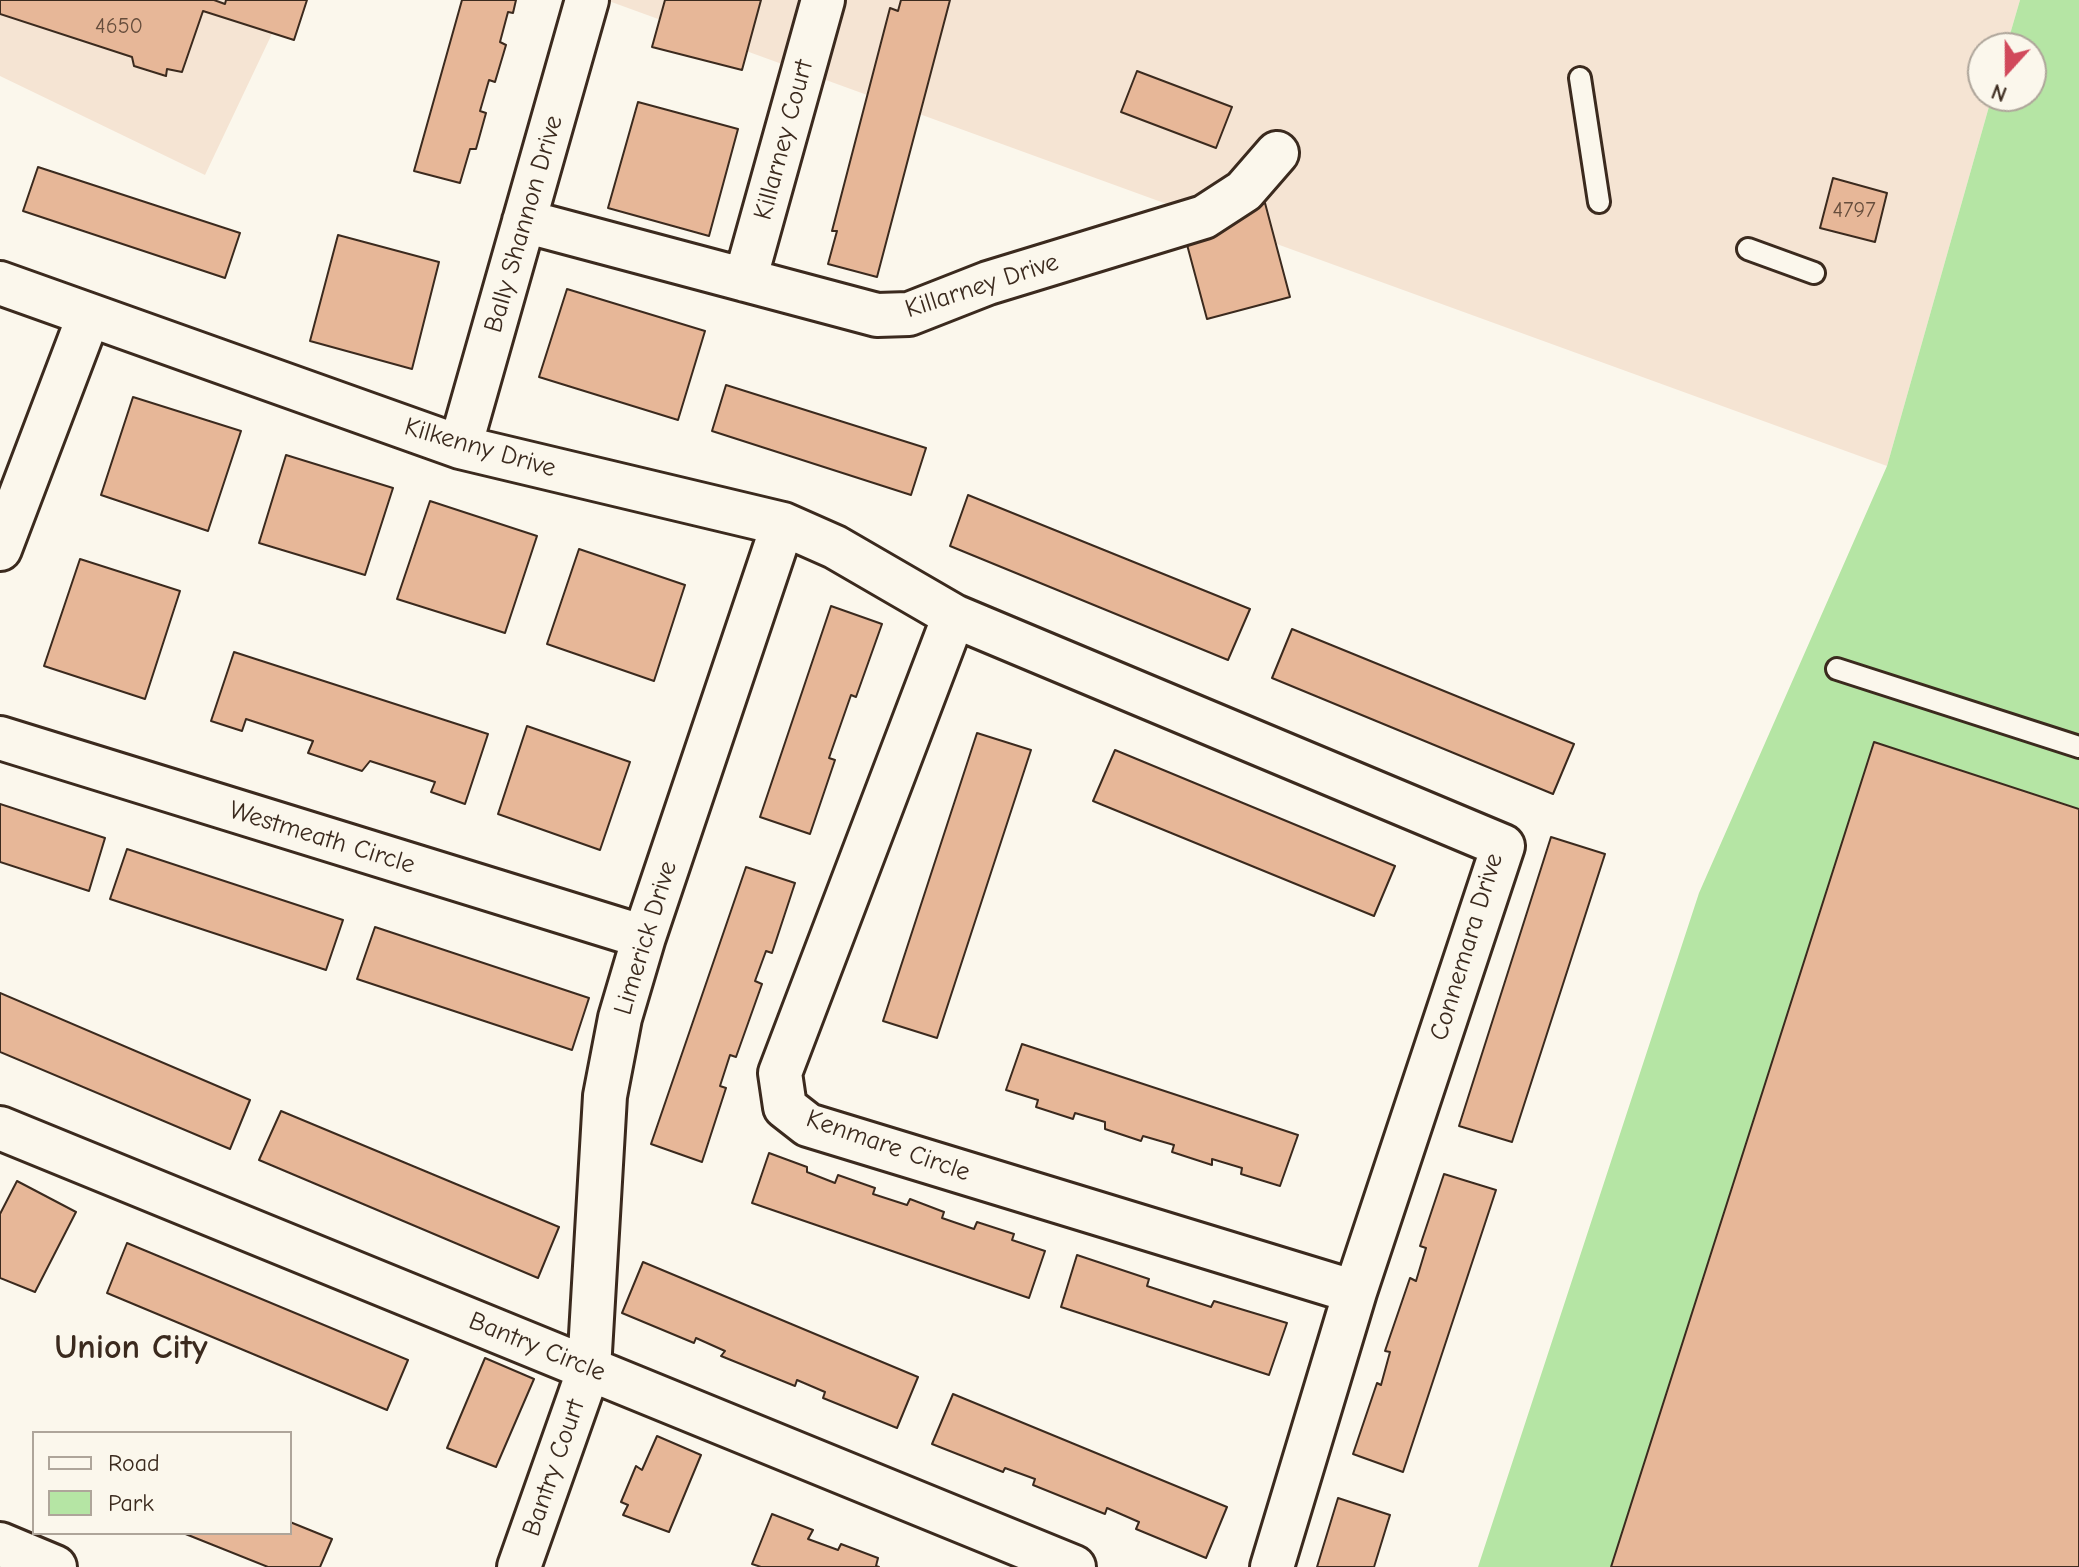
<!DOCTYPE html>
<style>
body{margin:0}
#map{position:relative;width:2079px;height:1567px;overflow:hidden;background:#fbf7ec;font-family:"Comic Neue",sans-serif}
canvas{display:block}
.legend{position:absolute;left:32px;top:1431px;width:260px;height:104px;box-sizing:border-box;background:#fbf7ec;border:2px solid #aea59a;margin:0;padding:10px 14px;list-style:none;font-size:24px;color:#3b2a1e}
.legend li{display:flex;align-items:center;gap:16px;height:40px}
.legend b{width:40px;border:2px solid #aea59a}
.north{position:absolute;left:1967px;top:32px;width:80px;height:80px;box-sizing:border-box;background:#fbf7ec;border:2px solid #aea59a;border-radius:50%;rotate:201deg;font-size:22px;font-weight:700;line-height:32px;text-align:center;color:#3b2a1e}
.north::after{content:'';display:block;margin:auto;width:28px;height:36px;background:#d1495b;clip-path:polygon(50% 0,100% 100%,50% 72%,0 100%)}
</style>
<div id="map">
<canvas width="2079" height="1567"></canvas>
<ul class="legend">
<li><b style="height:10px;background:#fbf7ec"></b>Road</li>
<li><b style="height:22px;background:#b5e5a4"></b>Park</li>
</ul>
<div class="north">N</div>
</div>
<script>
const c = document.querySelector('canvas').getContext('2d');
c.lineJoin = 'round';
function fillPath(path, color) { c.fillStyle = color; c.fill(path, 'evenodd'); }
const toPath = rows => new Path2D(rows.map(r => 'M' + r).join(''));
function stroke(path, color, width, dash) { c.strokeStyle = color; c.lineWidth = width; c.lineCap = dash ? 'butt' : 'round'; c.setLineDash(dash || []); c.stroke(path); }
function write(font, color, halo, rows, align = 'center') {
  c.font = font + ' "Comic Neue",sans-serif'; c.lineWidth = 6; c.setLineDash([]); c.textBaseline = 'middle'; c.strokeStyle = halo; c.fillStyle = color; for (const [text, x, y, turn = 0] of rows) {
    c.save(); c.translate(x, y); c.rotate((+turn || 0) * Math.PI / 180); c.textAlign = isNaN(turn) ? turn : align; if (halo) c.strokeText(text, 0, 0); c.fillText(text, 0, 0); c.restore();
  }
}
fillPath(toPath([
 [0,0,288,0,205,175,0,76],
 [606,0,2020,0,2006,48,1983,48,1983,96,1992,96,1887,466]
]), '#f5e4d3');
fillPath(toPath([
 [2020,0,2079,0,2079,1567,1478,1567,1699,893,1887,466,1992,96,2031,96,2031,48,2006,48]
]), '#b5e5a4');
const building = toPath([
 [0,0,214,0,225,4,226,0,307,0,294,40,203,11,182,72,167,69,166,76,134,66,132,57,0,14,0,0],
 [462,0,516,0,513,13,508,12,500,42,506,45,495,82,489,80,480,111,486,113,476,149,470,149,460,183,414,171,462,0],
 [665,0,761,0,742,70,652,47,665,0],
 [901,0,950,0,877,277,828,264,837,231,832,231,890,8,898,11,901,0],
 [1137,71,1232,107,1216,148,1121,112,1137,71],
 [638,102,738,129,709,236,608,208,638,102],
 [38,167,240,233,225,278,23,211,38,167],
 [1833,178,1887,193,1875,242,1820,228,1833,178],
 [1265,203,1290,297,1207,319,1182,226,1265,203],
 [338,235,439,262,412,369,310,341,338,235],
 [567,289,705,331,678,420,539,377,567,289],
 [726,385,926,448,911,495,712,431,726,385],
 [133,397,241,431,208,531,101,495,133,397],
 [286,455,393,488,365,575,259,543,286,455],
 [968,495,1250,609,1228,660,950,546,968,495],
 [430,501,537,536,505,633,397,599,430,501],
 [579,549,685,585,654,681,547,644,579,549],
 [80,559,180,591,145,699,44,666,80,559],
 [831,606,882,624,856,697,851,695,829,758,835,760,810,834,760,817,831,606],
 [1292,629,1574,744,1553,794,1272,678,1292,629],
 [234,652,488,734,465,804,431,792,435,782,370,761,362,771,308,753,313,741,246,719,242,731,211,721,234,652],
 [527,726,630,762,600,850,498,814,527,726],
 [977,733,1031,750,937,1038,883,1021,977,733],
 [1874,742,2079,809,2079,1567,1611,1567,1874,742],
 [1115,750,1395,866,1374,916,1093,801,1115,750],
 [0,804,105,838,89,891,0,862,0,804],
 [1551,837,1605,854,1512,1142,1459,1126,1551,837],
 [127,849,343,920,326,970,110,899,127,849],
 [746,867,795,883,772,953,766,951,755,981,762,984,736,1057,730,1055,720,1086,726,1088,702,1162,651,1144,746,867],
 [375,927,589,998,572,1050,357,979,375,927],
 [0,993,250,1100,230,1149,0,1052,0,993],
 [1022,1044,1298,1135,1280,1186,1241,1174,1242,1168,1212,1159,1212,1165,1172,1152,1174,1145,1143,1136,1141,1141,1105,1129,1105,1122,1075,1113,1073,1119,1036,1107,1038,1100,1006,1090,1022,1044],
 [281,1111,559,1227,538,1278,259,1160,281,1111],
 [769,1153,807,1167,807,1172,835,1183,838,1175,875,1188,873,1194,907,1205,910,1199,944,1212,942,1218,974,1229,977,1222,1014,1234,1012,1240,1045,1251,1029,1298,752,1203,769,1153],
 [1444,1174,1496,1190,1403,1472,1353,1454,1377,1383,1381,1385,1390,1352,1385,1351,1410,1278,1416,1281,1426,1248,1420,1246,1444,1174],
 [17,1181,76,1212,35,1292,0,1278,0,1214,17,1181],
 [127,1243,408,1360,387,1410,107,1293,127,1243],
 [1077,1255,1149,1279,1147,1286,1211,1307,1214,1301,1287,1323,1269,1375,1061,1307,1077,1255],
 [643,1262,918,1377,897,1428,823,1398,825,1392,797,1380,795,1386,721,1356,725,1351,696,1338,694,1343,622,1313,643,1262],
 [485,1358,534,1379,496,1467,447,1448,485,1358],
 [953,1394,1227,1507,1206,1558,1136,1529,1139,1522,1107,1508,1105,1514,1033,1485,1035,1479,1005,1468,1003,1472,932,1444,953,1394],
 [657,1436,701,1455,669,1532,623,1515,628,1505,621,1502,636,1466,642,1470,657,1436],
 [1338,1498,1390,1515,1374,1567,1317,1567,1338,1498],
 [772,1514,813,1530,808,1539,838,1550,841,1544,878,1558,876,1566,879,1567,761,1567,752,1564,772,1514],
 [290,1522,332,1539,320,1567,268,1567,183,1533,290,1533,290,1522]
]);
fillPath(building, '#e7b798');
stroke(building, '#3b2a1e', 2);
const lane = toPath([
 [1580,78,1599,202],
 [1748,249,1814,273],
 [1837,669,2079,747]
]);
const street = toPath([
 [524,221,877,315,909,314,988,283,1204,217,1244,191,1277,153],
 [745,280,823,0],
 [0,283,460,447,783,524,835,547,954,616,1503,846,1355,1292,1272,1567],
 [460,447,587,0],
 [0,549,89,315],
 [954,616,780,1073,785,1107,808,1125,1355,1292],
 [0,738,644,937],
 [0,1128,1074,1567],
 [0,1544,55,1567],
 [519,1567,589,1369,605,1096,620,1018,644,937,783,524]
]);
stroke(lane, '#3b2a1e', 26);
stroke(street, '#3b2a1e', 48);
stroke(lane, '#fbf7ec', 20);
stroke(street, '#fbf7ec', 42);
write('22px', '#664d3c', null, [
 ["4650",119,27],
 ["4797",1854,211]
]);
write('26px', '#3b2a1e', '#fbf7ec', [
 ["Killarney Court",784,140,-75],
 ["Bally Shannon Drive",524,224,-74],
 ["Killarney Drive",982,286,-18],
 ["Kilkenny Drive",480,448,16],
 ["Westmeath Circle",322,838,17],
 ["Limerick Drive",646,938,-73],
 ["Connemara Drive",1467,947,-73],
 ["Kenmare Circle",888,1146,19],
 ["Bantry Circle",537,1347,22],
 ["Bantry Court",554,1468,-71]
]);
write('bold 34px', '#3b2a1e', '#fbf7ec', [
 ["Union City",131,1348]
]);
</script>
